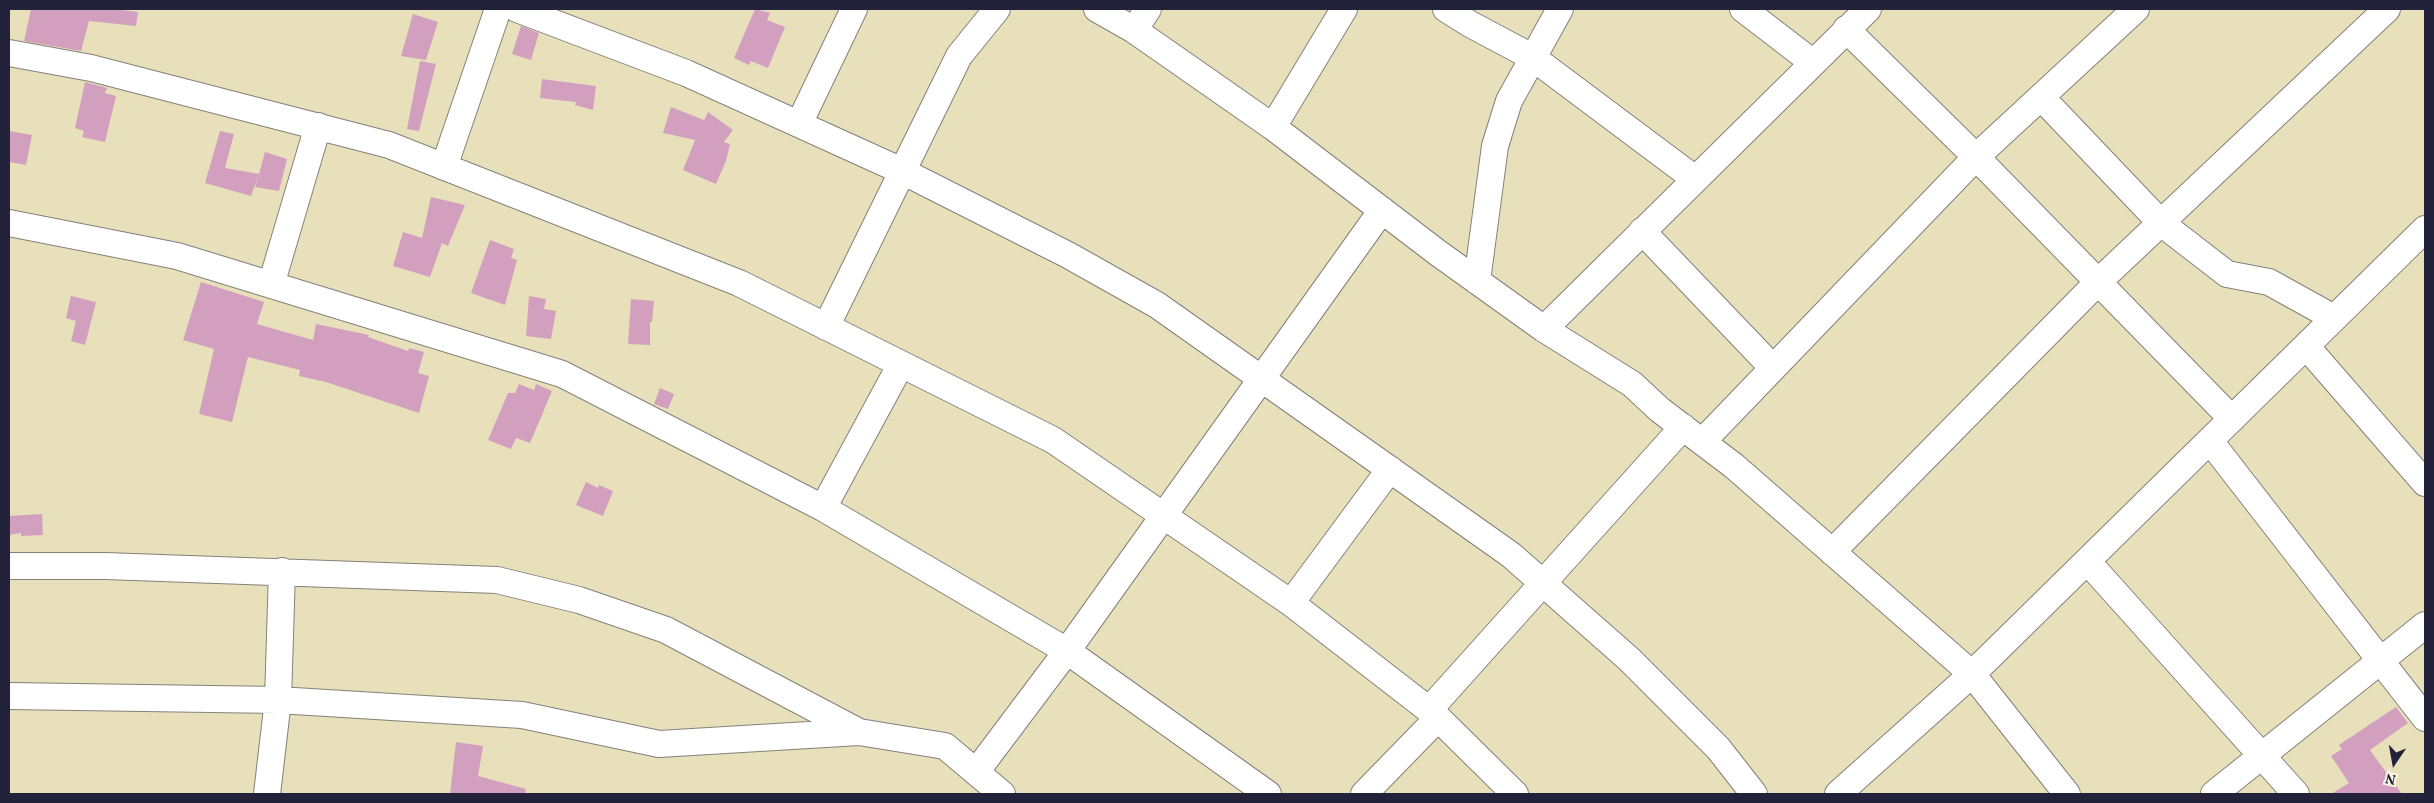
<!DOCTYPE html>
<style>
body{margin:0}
#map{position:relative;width:2434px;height:803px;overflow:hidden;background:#e7e0bb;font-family:Vollkorn,serif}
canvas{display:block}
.frame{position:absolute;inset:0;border:10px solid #22223b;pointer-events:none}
.north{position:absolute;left:2369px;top:738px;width:50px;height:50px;-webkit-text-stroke:4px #fcf5e5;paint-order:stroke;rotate:192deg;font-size:14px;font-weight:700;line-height:20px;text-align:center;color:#22223b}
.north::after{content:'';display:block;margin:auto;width:18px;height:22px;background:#22223b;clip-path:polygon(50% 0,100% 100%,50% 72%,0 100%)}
</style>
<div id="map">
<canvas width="2434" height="803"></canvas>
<div class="frame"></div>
<div class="north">N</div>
</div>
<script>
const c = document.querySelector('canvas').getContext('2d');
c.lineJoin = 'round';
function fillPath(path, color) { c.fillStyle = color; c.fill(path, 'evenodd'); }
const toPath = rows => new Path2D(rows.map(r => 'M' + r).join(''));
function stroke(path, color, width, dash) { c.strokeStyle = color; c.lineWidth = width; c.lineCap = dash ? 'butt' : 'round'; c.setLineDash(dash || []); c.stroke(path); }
fillPath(toPath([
 [31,9,114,9,138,12,136,26,89,21,81,51,24,41],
 [755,9,770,13,767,20,785,27,768,68,751,61,749,65,734,58],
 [413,14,438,22,426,60,401,56],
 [521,26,539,33,531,60,512,54],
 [420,61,436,64,419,131,407,129],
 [542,79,596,86,593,110,575,105,576,102,540,98],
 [85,82,107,88,105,93,116,96,105,142,82,137,84,131,75,128],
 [671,107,704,120,708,112,733,130,724,142,730,144,726,161,716,184,683,170,695,140,663,133],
 [9,131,32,135,26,165,9,162],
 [220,131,234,134,225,168,259,174,265,152,287,159,279,191,255,187,259,174,251,196,205,183],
 [431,197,465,205,448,246,442,243,430,277,393,266,403,232,422,238],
 [490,240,514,249,511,258,517,260,505,305,471,293],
 [201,282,264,302,257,324,313,340,316,324,369,335,368,337,408,351,409,348,424,352,418,373,429,376,419,413,326,382,299,376,300,370,248,357,232,422,199,414,214,349,183,340],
 [71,296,96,302,85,345,71,341,76,321,66,318],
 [529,296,546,299,544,309,556,311,551,339,526,336],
 [631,299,654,301,652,322,650,322,650,345,628,344],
 [519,384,534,390,536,384,552,391,530,443,516,438,511,449,488,440,508,393,515,393],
 [660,388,674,394,668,409,654,404],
 [586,482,598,488,599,485,613,491,603,516,576,505],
 [42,514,43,535,21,536,21,533,9,535,9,516],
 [2396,707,2408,723,2370,750,2402,794,2331,794,2349,783,2331,756,2342,749,2339,745],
 [456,742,483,746,478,776,526,789,525,794,450,794]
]), '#d2a0be');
const minor = toPath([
 [517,9,686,73,902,171,1068,255,1157,305,1511,555,1630,660,1718,748,1754,794],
 [1097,9,1134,30,1273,127,1438,253,1544,329,1632,384,1660,410,1734,466,1972,674,2067,794],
 [1446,9,1470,24,1532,57,1695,179],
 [1743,9,1812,62],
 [1846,29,1976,157,2232,419],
 [1134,30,1148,9],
 [9,53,91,68,389,145,739,283,1053,440,1291,603,1433,713,1515,794],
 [2041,97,2161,223,2227,274,2269,282,2334,318],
 [799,124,854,9],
 [1273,127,1344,9],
 [444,167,498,9],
 [9,223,177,256,562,374,823,508,1067,651,1268,794],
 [1642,231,1773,368],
 [1477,281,1495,146,1509,101,1560,9],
 [271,285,318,126],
 [826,327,959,56,997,9],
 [1544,329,1868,9],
 [2306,346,2425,483],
 [2210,441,2425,718],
 [1702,442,1976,157,2136,9],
 [823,508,901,364],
 [1832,552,2097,283,2387,9],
 [2087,561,2296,794],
 [9,566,105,566,497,580,579,600,666,630,859,732],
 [1291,603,1390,469],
 [9,696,278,700,522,715,659,744,859,732,945,746,1002,794],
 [1429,710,1683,427],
 [976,772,1067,651,1382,210],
 [267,794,278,700,282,571],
 [1364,794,1438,718],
 [1838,794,1972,674,2425,229],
 [2214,794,2425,625]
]);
stroke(minor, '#84817b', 28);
stroke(minor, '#fff', 26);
</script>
